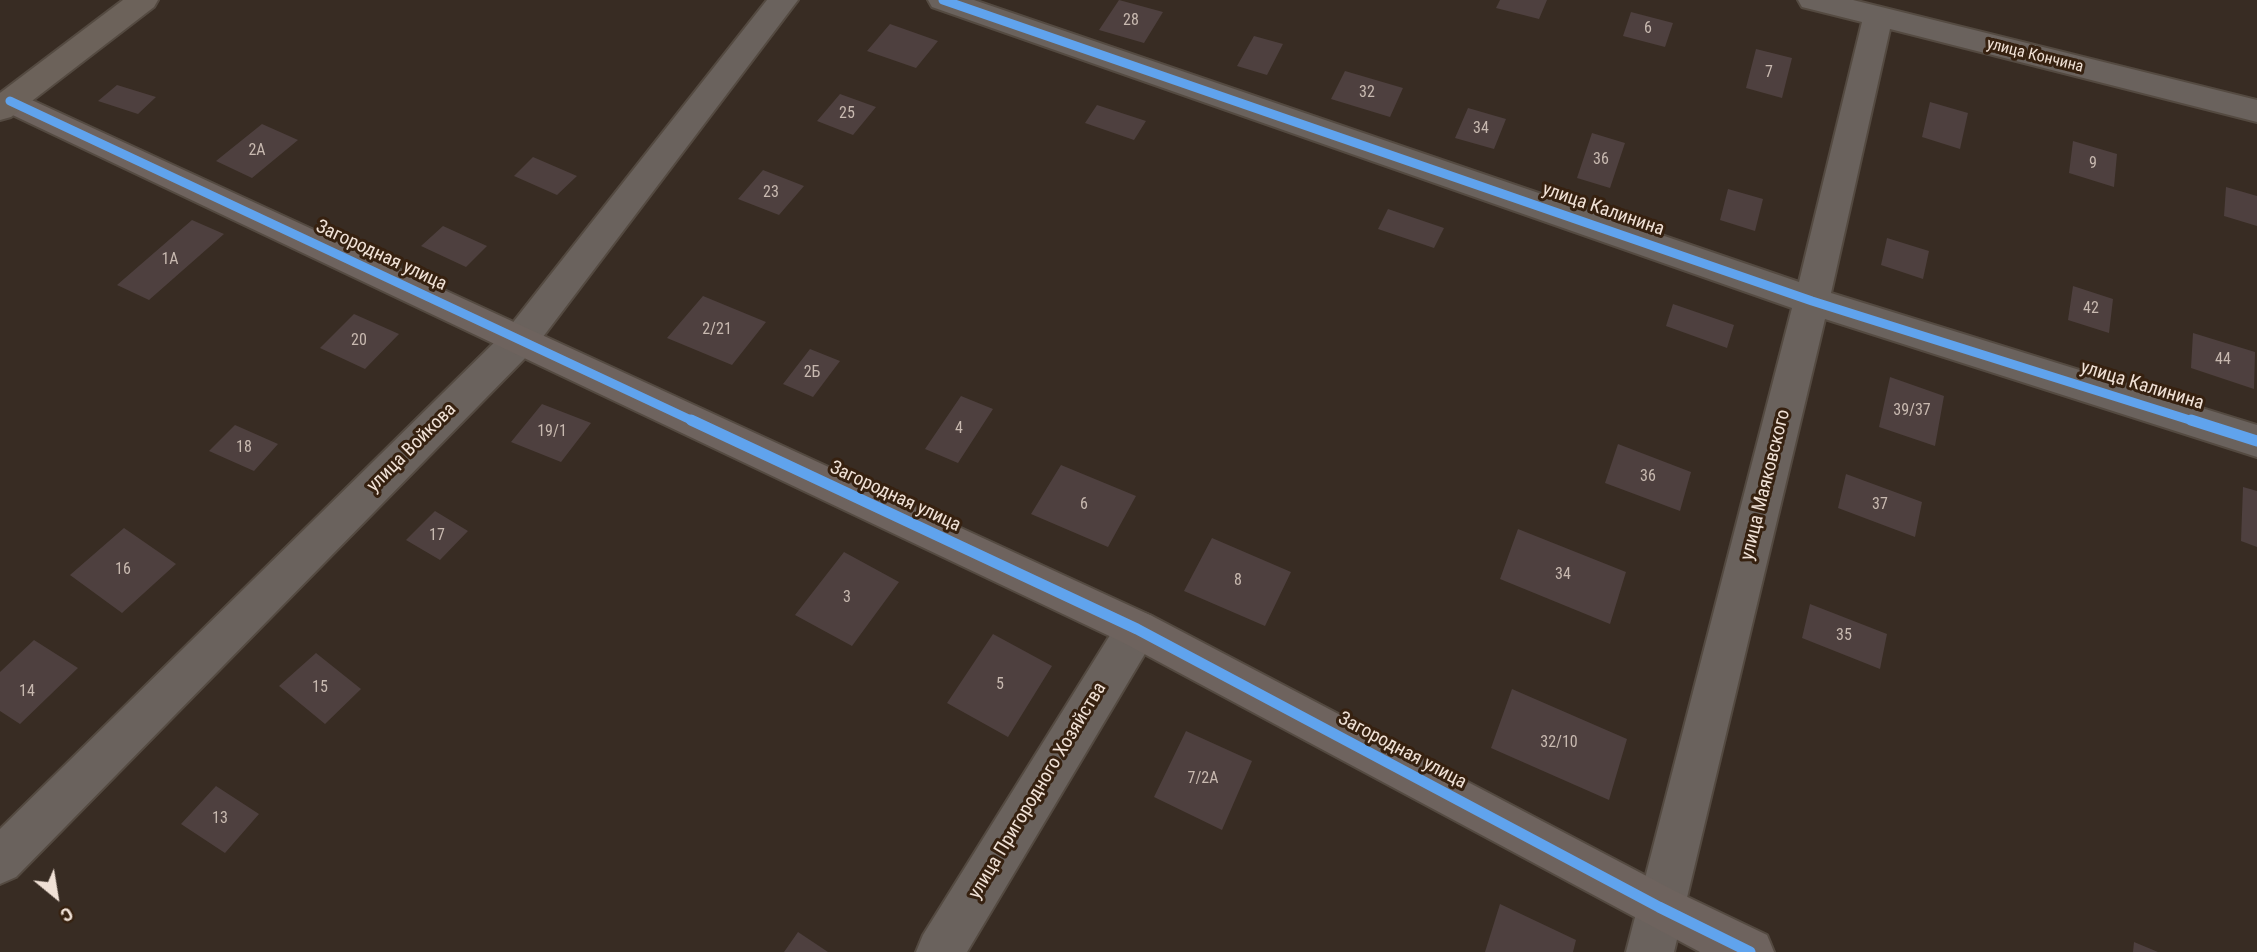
<!DOCTYPE html>
<meta charset="utf-8">
<style>
body{margin:0}
#map{position:relative;width:2257px;height:952px;overflow:hidden;background:#382c23;font-family:"Roboto Condensed",sans-serif}
canvas{display:block}
.north{position:absolute;left:21px;top:861px;width:70px;height:70px;-webkit-text-stroke:5px #362110;paint-order:stroke;rotate:150deg;font-size:19px;font-weight:700;line-height:28px;text-align:center;color:#f0e1d6}
.north::after{content:'';display:block;margin:auto;width:24px;height:32px;background:#f0e1d6;clip-path:polygon(50% 0,100% 100%,50% 72%,0 100%)}
</style>
<div id="map">
<canvas width="2257" height="952"></canvas>
<div class="north">С</div>
</div>
<script>
const c = document.querySelector('canvas').getContext('2d');
c.lineJoin = 'round';
function fillPath(path, color) { c.fillStyle = color; c.fill(path, 'evenodd'); }
const toPath = rows => new Path2D(rows.map(r => 'M' + r).join(''));
function stroke(path, color, width, dash) { c.strokeStyle = color; c.lineWidth = width; c.lineCap = dash ? 'butt' : 'round'; c.setLineDash(dash || []); c.stroke(path); }
function write(font, color, halo, rows, align = 'center') {
  c.font = font + ' "Roboto Condensed",sans-serif'; c.lineWidth = 6; c.setLineDash([]); c.textBaseline = 'middle'; c.strokeStyle = halo; c.fillStyle = color; for (const [text, x, y, turn = 0] of rows) {
    c.save(); c.translate(x, y); c.rotate((+turn || 0) * Math.PI / 180); c.textAlign = isNaN(turn) ? turn : align; if (halo) c.strokeText(text, 0, 0); c.fillText(text, 0, 0); c.restore();
  }
}
fillPath(toPath([
 [1119,0,1163,12,1144,43,1099,30],
 [1500,0,1547,0,1539,19,1496,8],
 [1631,12,1673,23,1665,47,1623,36],
 [890,24,938,41,916,68,867,51],
 [1254,36,1283,44,1267,75,1237,66],
 [1756,49,1792,58,1782,98,1746,88],
 [1345,71,1403,88,1390,117,1331,99],
 [117,85,156,97,138,114,98,101],
 [840,94,876,107,853,135,817,121],
 [1930,102,1968,113,1960,149,1922,137],
 [1097,105,1146,121,1134,140,1085,123],
 [1468,108,1506,119,1494,149,1455,138],
 [262,124,298,140,252,178,216,161],
 [1592,133,1625,143,1610,188,1577,178],
 [2073,141,2117,154,2114,187,2069,173],
 [533,157,577,176,557,195,514,176],
 [763,170,804,186,779,215,738,199],
 [2226,187,2257,196,2257,226,2224,216],
 [1728,189,1763,199,1755,231,1720,220],
 [1388,209,1444,228,1434,248,1378,229],
 [192,220,224,234,149,300,117,285],
 [443,226,487,246,466,267,421,246],
 [1887,238,1929,251,1923,279,1881,265],
 [2073,286,2113,299,2109,333,2068,320],
 [703,296,766,322,732,365,667,338],
 [1673,304,1734,325,1727,348,1666,326],
 [354,314,399,334,365,369,320,348],
 [2193,333,2255,352,2254,389,2191,368],
 [810,349,840,361,813,397,783,384],
 [1890,377,1944,396,1935,446,1879,427],
 [961,396,993,409,958,463,925,449],
 [542,404,591,423,561,462,511,442],
 [235,425,278,444,254,471,209,451],
 [1618,444,1691,472,1680,511,1605,483],
 [1061,465,1136,496,1108,547,1031,514],
 [1846,474,1922,502,1915,537,1838,508],
 [2243,487,2257,491,2257,547,2241,541],
 [435,511,468,531,440,560,406,540],
 [124,528,176,564,122,613,70,575],
 [1518,529,1626,572,1610,624,1500,579],
 [1212,538,1291,572,1265,626,1184,591],
 [844,552,899,582,852,646,795,615],
 [1810,604,1887,634,1880,669,1802,638],
 [993,634,1052,666,1008,737,947,703],
 [34,640,78,668,20,724,0,711,0,672],
 [316,653,361,689,325,724,279,686],
 [1512,689,1627,739,1609,800,1491,748],
 [1186,731,1252,761,1222,830,1154,797],
 [216,786,259,814,225,853,181,824],
 [1500,904,1576,940,1573,952,1485,952],
 [798,932,828,952,784,952],
 [2134,942,2158,952,2133,952]
]), '#4e403f');
const street = toPath([
 [767,0,798,0,533,350,16,877,0,884,0,829,507,330,767,0],
 [928,0,974,0,1799,282,1862,22,1802,7,1798,0,1853,0,2257,100,2257,122,1890,29,1831,293,2257,425,2257,457,1825,319,1674,952,1626,952,1792,308,932,7,928,0],
 [1137,610,1152,616,1158,629,1152,642,967,952,916,952,923,935,1122,616,1137,610]
]);
const secondary = toPath([
 [10,90,1152,616,1675,891,1767,935,1774,952,1700,952,1122,642,0,109,0,93,10,90]
]);
const primary = toPath([
 [123,0,158,0,154,7,11,117,0,120,0,93,123,0]
]);
stroke(street, '#544a41', 4);
stroke(secondary, '#544a41', 4);
stroke(primary, '#544a41', 4);
fillPath(street, '#6a625d');
fillPath(secondary, '#6e635e');
fillPath(primary, '#6c625a');
stroke(toPath([
 [943,0,1812,301,2196,422],
 [10,101,695,422]
]), '#60a3ed', 9);
stroke(toPath([
 [691,420,1137,629,1659,907,1750,952],
 [2191,420,2257,441]
]), '#60a3ed', 11);
write('16px', '#c8b9b0', null, [
 ["28",1131,21],
 ["6",1648,29],
 ["7",1769,73],
 ["32",1367,93],
 ["25",847,114],
 ["34",1481,129],
 ["2А",257,151],
 ["36",1601,160],
 ["9",2093,164],
 ["23",771,193],
 ["1А",170,260],
 ["42",2091,309],
 ["2/21",717,330],
 ["20",359,341],
 ["44",2223,360],
 ["2Б",812,373],
 ["39/37",1912,411],
 ["4",959,429],
 ["19/1",552,432],
 ["18",244,448],
 ["36",1648,477],
 ["6",1084,505],
 ["37",1880,505],
 ["17",437,536],
 ["16",123,570],
 ["34",1563,575],
 ["8",1238,581],
 ["3",847,598],
 ["35",1844,636],
 ["5",1000,685],
 ["15",320,688],
 ["14",27,692],
 ["32/10",1559,743],
 ["7/2А",1203,779],
 ["13",220,819]
]);
write('16px', '#f0e1d6', '#362110', [
 ["улица Кончина",2035,56,14]
]);
write('19px', '#f0e1d6', '#362110', [
 ["улица Калинина",1603,210,19],
 ["Загородная улица",381,256,25],
 ["улица Калинина",2142,386,17],
 ["улица Войкова",412,448,-45],
 ["улица Маяковского",1766,485,-76],
 ["Загородная улица",895,497,25],
 ["Загородная улица",1402,751,28],
 ["улица Пригородного Хозяйства",1038,791,-59]
]);
</script>
